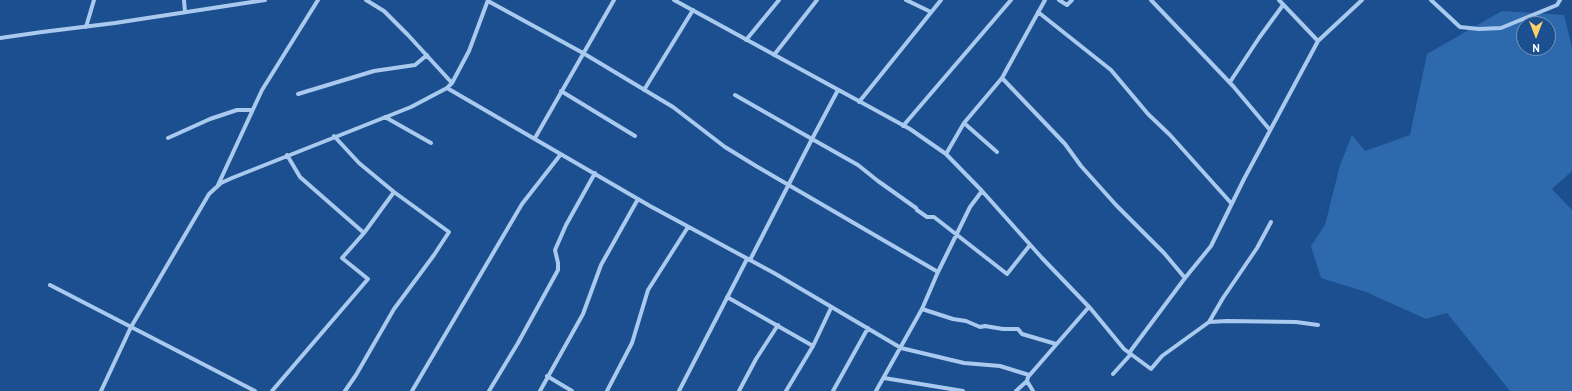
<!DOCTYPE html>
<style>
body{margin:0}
#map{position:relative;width:1572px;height:391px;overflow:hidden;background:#1b4f8f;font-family:Overpass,sans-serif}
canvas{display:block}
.north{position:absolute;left:1516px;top:16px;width:40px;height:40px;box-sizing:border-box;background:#1b4f8f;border:1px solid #7695bc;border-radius:50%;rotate:180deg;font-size:11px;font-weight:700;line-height:16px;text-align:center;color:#fff}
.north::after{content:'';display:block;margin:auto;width:14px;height:18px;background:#ffd166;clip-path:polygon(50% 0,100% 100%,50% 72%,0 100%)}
</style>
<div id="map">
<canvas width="1572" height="391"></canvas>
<div class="north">N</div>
</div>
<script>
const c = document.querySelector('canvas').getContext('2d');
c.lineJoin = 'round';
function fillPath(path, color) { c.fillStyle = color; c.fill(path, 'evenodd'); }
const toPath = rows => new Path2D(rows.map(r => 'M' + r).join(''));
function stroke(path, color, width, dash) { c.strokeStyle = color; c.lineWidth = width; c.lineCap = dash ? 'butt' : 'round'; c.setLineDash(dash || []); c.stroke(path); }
fillPath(toPath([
 [1502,11,1564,15,1572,47,1572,171,1552,189,1572,210,1572,391,1510,391,1447,313,1426,319,1366,292,1321,278,1311,246,1325,225,1340,165,1352,135,1365,151,1410,135,1427,54],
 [1524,24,1548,24,1548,48,1524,48]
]), '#2e69ad');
stroke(toPath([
 [184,0,185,12],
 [366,0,384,11,408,35,452,83],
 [674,0,910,129,946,154,982,191,1042,258,1091,309,1124,349,1151,369,1162,356,1209,322,1227,321,1296,322,1318,325],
 [906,0,931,12],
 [1059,0,1067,5,1072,0],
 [1151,0,1233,86,1270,130],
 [1279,0,1318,41],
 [1431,0,1460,27,1479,29,1501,28,1557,5,1560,0],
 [488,1,583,53,673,107,725,147,756,166,938,272],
 [1038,12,1111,70,1148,114,1170,135,1231,203],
 [86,27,94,0],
 [0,38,42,32,115,23,265,0],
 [746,40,779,0],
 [774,55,817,0],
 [1002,78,1065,144,1081,166,1116,205,1164,253,1185,278],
 [1230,82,1259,38,1283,5],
 [447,88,650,206,774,273,901,348,964,363,1000,366,1029,375],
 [644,90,693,10],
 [838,90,812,139,858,165,878,181,916,208,917,210,927,217,934,217,1007,274,1030,245],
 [561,91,635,136],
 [298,94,374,71,415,65,427,55],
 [735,95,812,139,750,260],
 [859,102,941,0],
 [385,117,431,143],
 [964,123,997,152],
 [903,126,1011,0],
 [334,136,359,163,394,192,449,232,434,255,394,309,356,375,345,391],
 [168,138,210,119,237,110,252,110],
 [535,138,614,0],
 [946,154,964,123,1002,78,1045,0],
 [287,155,300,177,364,233],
 [218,185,262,90,318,0],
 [50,285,255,391],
 [727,297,813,346],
 [922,309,953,319,966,321,980,327,985,326,1003,329,1018,329,1022,334,1056,344],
 [1209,322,1223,298,1257,248,1271,222],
 [1129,353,1185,278,1211,246,1244,179,1318,41,1362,0],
 [1113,374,1131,354],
 [547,376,572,391],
 [884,378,963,391],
 [1027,381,1033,391],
 [101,391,131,327,209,194,221,183,232,178,411,107,447,88,452,83,469,51,488,0],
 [272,391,368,279,342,258,364,233,394,192],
 [412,391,522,204,561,154],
 [489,391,518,343,558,270,558,263,555,250,566,225,595,173],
 [540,391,583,314,601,265,638,199],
 [607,391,632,343,648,290,688,227],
 [679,391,747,259],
 [739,391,756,359,778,325],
 [786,391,813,346,831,308],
 [833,391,868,328],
 [876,391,922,309,938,272,970,207,982,191],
 [1016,391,1027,381,1028,377,1088,308]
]), '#a9c9ee', 4);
</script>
